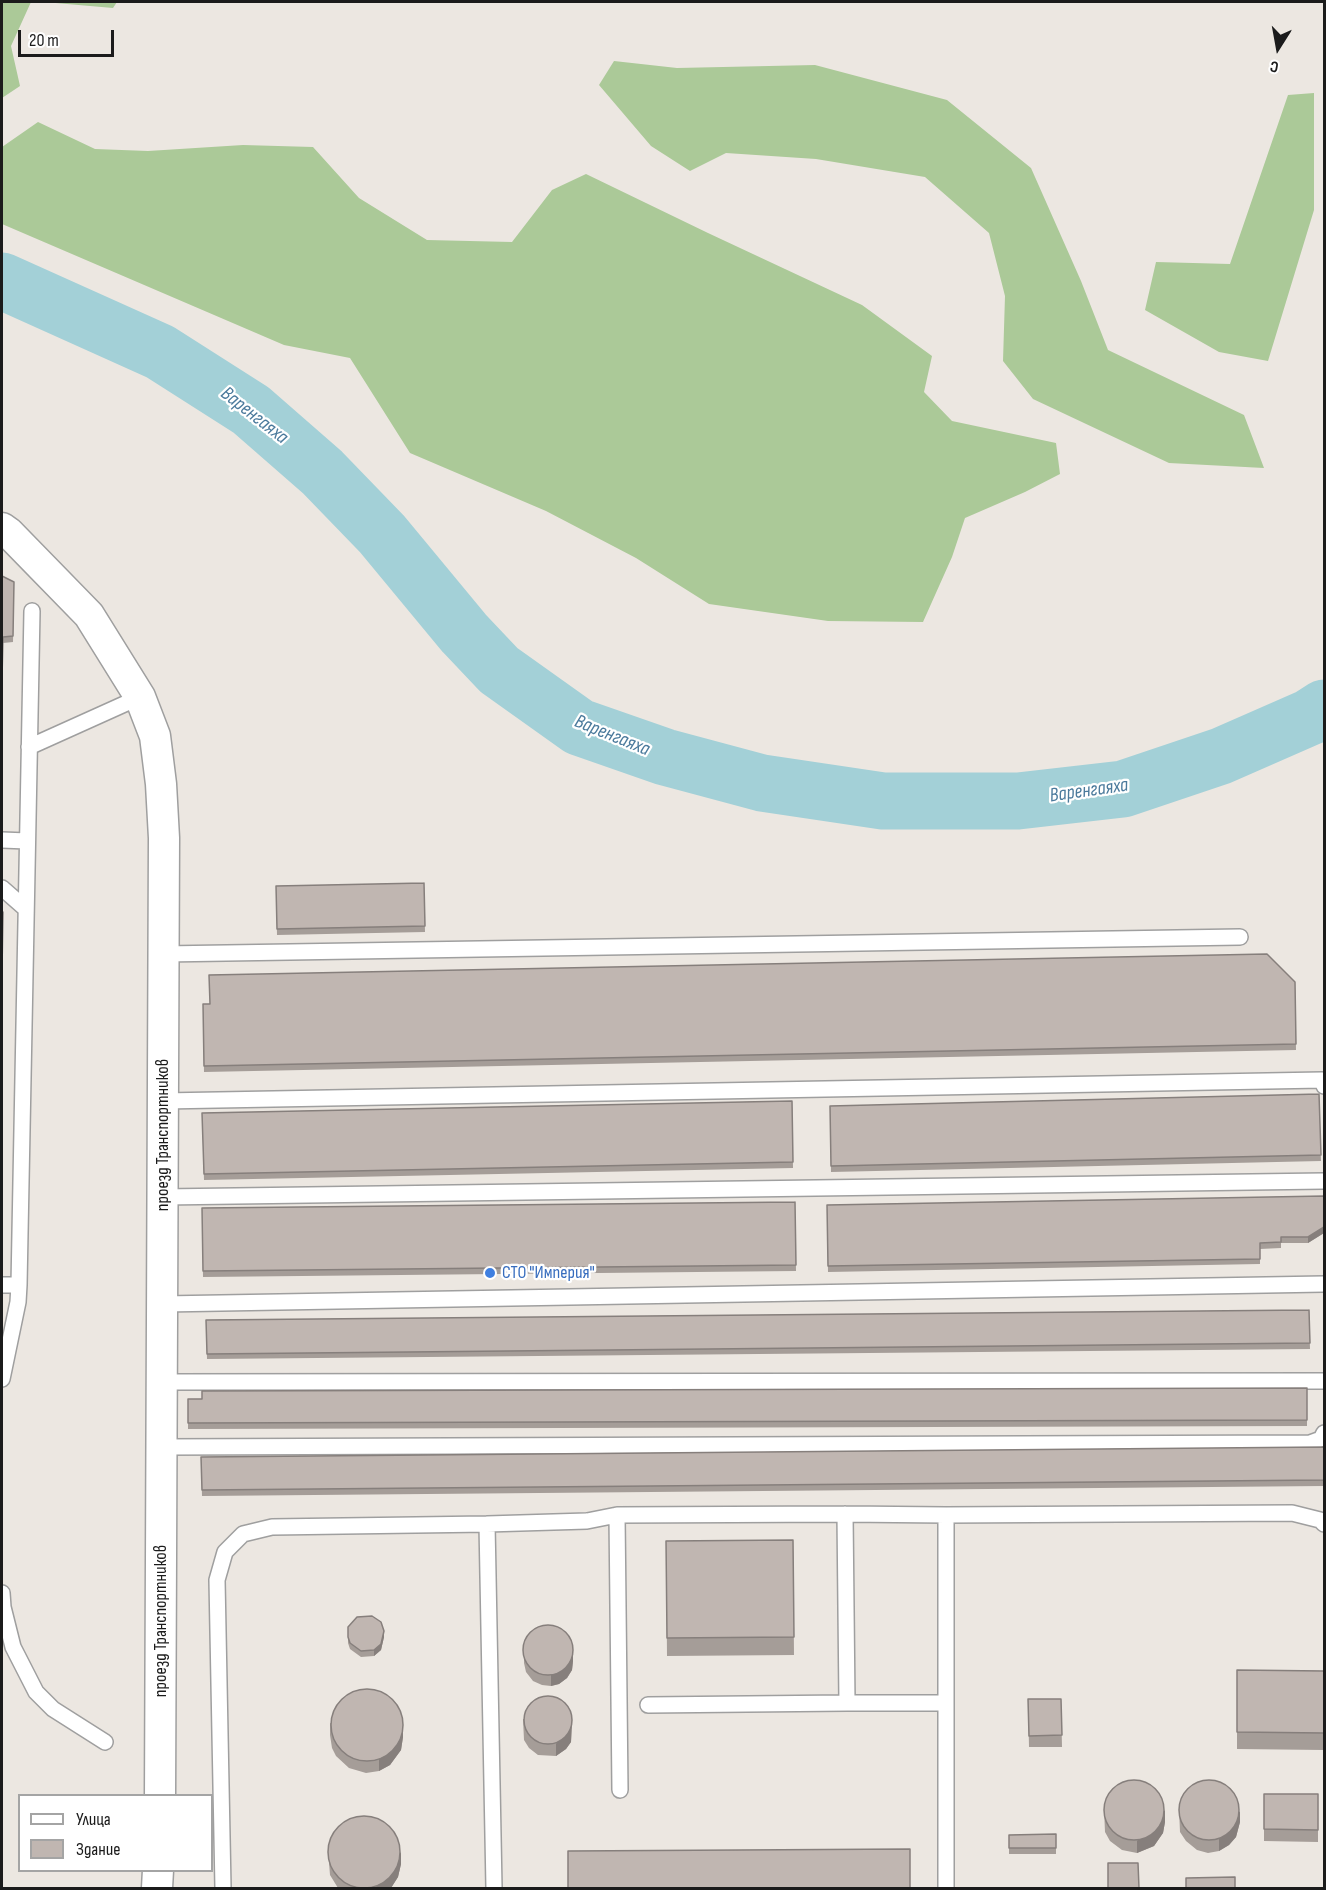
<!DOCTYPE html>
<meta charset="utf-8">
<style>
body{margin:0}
#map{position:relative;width:1326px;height:1890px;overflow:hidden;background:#ece7e1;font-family:"Sofia Sans Condensed",sans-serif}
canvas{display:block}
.frame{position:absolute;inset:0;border:3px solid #1b1b1b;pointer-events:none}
.legend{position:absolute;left:18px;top:1794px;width:195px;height:78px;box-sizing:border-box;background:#fff;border:2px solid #a4a4a4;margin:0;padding:8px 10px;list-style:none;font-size:18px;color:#1b1b1b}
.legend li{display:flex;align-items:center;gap:12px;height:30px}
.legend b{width:30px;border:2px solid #a4a4a4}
.north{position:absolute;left:1248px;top:18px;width:60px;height:60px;-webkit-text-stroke:4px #fff;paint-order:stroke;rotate:191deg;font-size:16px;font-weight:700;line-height:24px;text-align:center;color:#1b1b1b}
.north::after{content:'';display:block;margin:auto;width:21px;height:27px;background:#1b1b1b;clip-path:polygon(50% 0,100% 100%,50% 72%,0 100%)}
.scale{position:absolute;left:18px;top:30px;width:96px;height:27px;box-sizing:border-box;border:3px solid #1b1b1b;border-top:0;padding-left:8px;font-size:18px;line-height:21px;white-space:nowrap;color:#1b1b1b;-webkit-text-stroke:4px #fff;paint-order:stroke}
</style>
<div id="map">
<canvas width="1326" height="1890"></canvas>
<div class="frame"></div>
<ul class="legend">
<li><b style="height:8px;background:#fff"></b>Улица</li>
<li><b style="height:16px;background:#c0b6b1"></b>Здание</li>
</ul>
<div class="north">С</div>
<div class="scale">20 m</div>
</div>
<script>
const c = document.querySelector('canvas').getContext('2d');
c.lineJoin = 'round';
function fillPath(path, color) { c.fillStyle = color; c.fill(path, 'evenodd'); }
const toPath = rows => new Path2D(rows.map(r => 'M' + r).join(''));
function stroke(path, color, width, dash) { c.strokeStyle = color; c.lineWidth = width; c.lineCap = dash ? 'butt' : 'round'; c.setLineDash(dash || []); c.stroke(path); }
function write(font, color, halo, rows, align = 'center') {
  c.font = font + ' "Sofia Sans Condensed",sans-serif'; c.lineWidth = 4.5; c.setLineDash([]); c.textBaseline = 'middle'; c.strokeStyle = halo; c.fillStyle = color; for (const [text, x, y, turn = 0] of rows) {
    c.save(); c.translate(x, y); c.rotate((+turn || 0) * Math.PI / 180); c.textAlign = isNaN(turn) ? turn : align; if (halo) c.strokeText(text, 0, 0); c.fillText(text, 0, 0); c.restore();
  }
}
fillPath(toPath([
 [2,2,31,2,11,46,20,86,2,98],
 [44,2,117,2,113,8],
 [614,61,677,68,815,65,947,100,1031,168,1081,281,1108,350,1244,415,1264,468,1169,463,1033,399,1003,361,1005,296,989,233,925,177,816,159,726,153,690,171,651,146,599,85],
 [1314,93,1314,210,1268,361,1219,352,1145,310,1156,262,1230,264,1288,95],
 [38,122,95,149,148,151,243,145,313,147,359,198,427,240,512,242,552,190,586,174,708,233,862,305,932,356,924,392,952,421,1056,443,1060,474,1025,492,965,518,952,557,923,622,828,621,709,604,636,558,546,511,410,453,350,358,284,345,2,224,2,147]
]), '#abc998');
stroke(toPath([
 [2,281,160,352,251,410,322,472,382,534,464,633,499,670,579,727,665,757,762,783,883,801,1018,801,1123,789,1221,756,1310,717,1324,708]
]), '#a3d0d7', 57);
const lane = toPath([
 [29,747,140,697],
 [2,840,27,841],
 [2,888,26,909],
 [163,954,1240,937],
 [163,1101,1322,1080,1324,1086],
 [163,1197,1324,1181],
 [2,1285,19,1285,32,611],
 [163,1304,1324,1284],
 [2,1379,18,1302,19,1285],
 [163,1382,1324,1381],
 [163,1447,1310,1443,1321,1439,1324,1433],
 [617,1515,620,1790],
 [946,1515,1292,1513,1320,1520,1324,1524],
 [487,1524,494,1888],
 [2,1593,3,1607,13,1647,36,1692,53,1709,105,1742],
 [847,1703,946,1703],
 [648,1705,847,1703,845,1514],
 [223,1888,217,1580,225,1552,243,1534,272,1527,487,1524,587,1521,617,1515,845,1514,946,1515,946,1888]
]);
const street = toPath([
 [2,528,9,533,89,615,140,697,155,736,161,784,164,838,160,1796],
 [157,1888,158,1870]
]);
stroke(lane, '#9f9f9f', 18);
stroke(street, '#9f9f9f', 33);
stroke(lane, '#fff', 15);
stroke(street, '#fff', 30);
fillPath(toPath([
 [2,576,14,582,13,642,3,643],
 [424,883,425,932,277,935,276,886],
 [1295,982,1296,1050,204,1072,203,1004],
 [1319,1094,1321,1161,831,1172,830,1106],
 [792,1101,793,1168,204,1180,202,1113],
 [1324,1196,1324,1233,1308,1243,1281,1243,1281,1248,1260,1249,1260,1264,828,1272,827,1205],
 [795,1202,796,1271,203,1277,202,1208],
 [1309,1310,1310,1349,207,1359,206,1320],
 [1307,1388,1307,1426,188,1429,188,1399],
 [1324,1447,1324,1486,202,1496,201,1457],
 [793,1540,794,1655,667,1656,666,1541],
 [348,1627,384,1637,381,1650,374,1656,361,1657,350,1649,348,1643],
 [524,1651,573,1661,572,1670,567,1678,559,1684,551,1686,542,1685,533,1681,526,1672,524,1663],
 [1237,1670,1324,1671,1324,1750,1237,1749],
 [1028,1699,1061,1699,1062,1747,1029,1747],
 [523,1719,572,1726,571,1742,566,1749,556,1756,538,1755,529,1748,524,1740],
 [330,1723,403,1737,401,1750,390,1765,379,1771,366,1773,349,1768,336,1756,332,1748,330,1735],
 [1264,1794,1318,1794,1318,1842,1264,1841],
 [1104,1809,1165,1822,1163,1833,1154,1846,1137,1853,1122,1850,1110,1841,1105,1832],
 [1179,1809,1240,1822,1236,1837,1229,1845,1219,1851,1208,1853,1197,1850,1186,1841,1180,1832],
 [1056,1834,1056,1854,1009,1854,1009,1835],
 [328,1850,401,1864,398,1877,391,1888,338,1888,330,1875]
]), '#a59d98');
fillPath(toPath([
 [1324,1227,1324,1233,1308,1243,1308,1237],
 [384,1631,384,1637,381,1650,374,1656,374,1650],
 [573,1650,573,1661,572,1670,567,1678,559,1684,551,1686,551,1675],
 [572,1715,571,1742,566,1749,556,1756,556,1744],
 [403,1725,403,1737,401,1750,390,1765,379,1771,379,1759],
 [1165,1810,1165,1822,1163,1833,1154,1846,1137,1853,1137,1841],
 [1240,1811,1240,1822,1236,1837,1229,1845,1219,1851,1219,1839],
 [401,1852,401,1864,398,1877,391,1888,376,1888,376,1887]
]), '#867f7c');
const building = toPath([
 [2,576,14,582,13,636,3,637,2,678,2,576],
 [424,883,425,926,277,929,276,886,424,883],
 [2,912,3,912,2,971,2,912],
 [1267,954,1295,982,1296,1044,204,1066,203,1004,210,1004,209,975,1267,954],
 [1319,1094,1321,1155,831,1166,830,1106,1319,1094],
 [792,1101,793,1162,204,1174,202,1113,792,1101],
 [1324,1196,1324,1227,1308,1237,1281,1237,1281,1242,1260,1243,1260,1259,828,1266,827,1205,1324,1196],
 [795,1202,796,1265,203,1271,202,1208,795,1202],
 [1309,1310,1310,1343,207,1354,206,1320,1309,1310],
 [1307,1388,1307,1420,188,1423,188,1399,202,1399,202,1391,1307,1388],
 [1324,1447,1324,1480,202,1490,201,1457,1324,1447],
 [793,1540,794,1637,667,1638,666,1541,793,1540],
 [372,1616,381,1622,384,1631,381,1644,374,1650,361,1651,350,1643,348,1637,348,1627,357,1617,372,1616],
 '523 1650a25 25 0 1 1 50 0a25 25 0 1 1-50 0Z',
 [1237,1670,1324,1671,1324,1733,1237,1732,1237,1670],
 '331 1725a36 36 0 1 1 72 0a36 36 0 1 1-72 0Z',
 '524 1720a24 24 0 1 1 48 0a24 24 0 1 1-48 0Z',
 [1028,1699,1061,1699,1062,1735,1029,1736,1028,1699],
 '1179 1810a30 30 0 1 1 60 0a30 30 0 1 1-60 0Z',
 '1104 1810a30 30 0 1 1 60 0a30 30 0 1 1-60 0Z',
 [1264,1794,1318,1794,1318,1830,1264,1829,1264,1794],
 '328 1852a36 36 0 1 1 72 0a36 36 0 1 1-72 0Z',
 [1056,1834,1056,1848,1009,1848,1009,1835,1056,1834],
 [910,1849,910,1888,568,1888,568,1851,910,1849],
 [1108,1863,1138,1863,1139,1888,1108,1888,1108,1863],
 [1235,1877,1235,1888,1186,1888,1186,1878,1235,1877]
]);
fillPath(building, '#c0b6b1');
stroke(building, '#867f7c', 1.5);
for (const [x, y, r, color] of [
 [490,1273,6,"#3f7fe0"]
]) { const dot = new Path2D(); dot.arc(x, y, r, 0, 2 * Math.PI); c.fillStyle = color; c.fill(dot); stroke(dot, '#fff', 2); }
write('18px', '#1b1b1b', '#fff', [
 ["проезд Транспортников",163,1135,-90],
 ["проезд Транспортников",161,1621,-90]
]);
write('18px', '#366cbe', '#fff', [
 ["СТО \"Империя\"",502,1273]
], 'left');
write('italic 20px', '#4b7a9c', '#fff', [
 ["Варенгаяха",254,416,38],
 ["Варенгаяха",612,736,22],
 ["Варенгаяха",1089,791,-8]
]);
</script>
